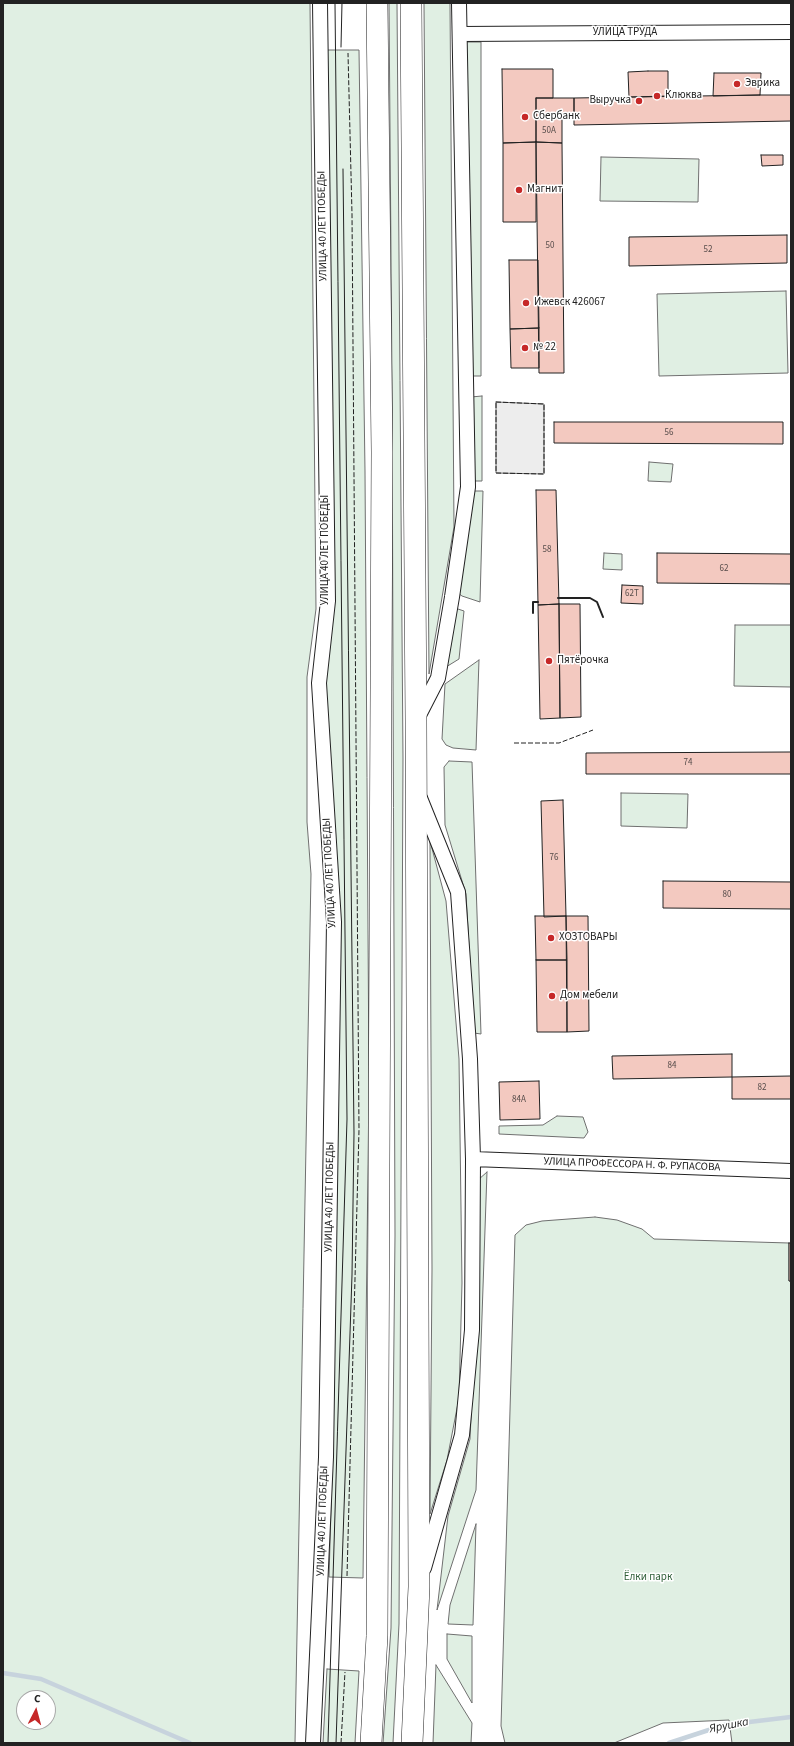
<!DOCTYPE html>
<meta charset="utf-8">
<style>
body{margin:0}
#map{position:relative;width:794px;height:1746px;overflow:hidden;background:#fff;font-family:"Source Sans 3",sans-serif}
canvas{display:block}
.frame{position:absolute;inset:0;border:4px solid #222;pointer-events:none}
.north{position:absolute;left:16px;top:1690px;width:40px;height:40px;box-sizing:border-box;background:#fff;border:1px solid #a7a7a7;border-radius:50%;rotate:6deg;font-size:11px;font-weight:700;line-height:16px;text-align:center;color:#222}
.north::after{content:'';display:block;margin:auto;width:14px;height:18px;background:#c62828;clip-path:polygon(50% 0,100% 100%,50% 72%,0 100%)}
</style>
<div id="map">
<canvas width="794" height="1746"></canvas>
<div class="frame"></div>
<div class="north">С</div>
</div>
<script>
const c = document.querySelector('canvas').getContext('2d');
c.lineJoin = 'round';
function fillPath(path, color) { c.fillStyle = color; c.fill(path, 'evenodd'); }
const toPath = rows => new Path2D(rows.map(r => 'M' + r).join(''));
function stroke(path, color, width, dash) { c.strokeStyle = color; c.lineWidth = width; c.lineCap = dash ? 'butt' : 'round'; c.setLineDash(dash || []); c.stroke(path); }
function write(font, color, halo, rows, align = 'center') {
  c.font = font + ' "Source Sans 3",sans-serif'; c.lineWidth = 3; c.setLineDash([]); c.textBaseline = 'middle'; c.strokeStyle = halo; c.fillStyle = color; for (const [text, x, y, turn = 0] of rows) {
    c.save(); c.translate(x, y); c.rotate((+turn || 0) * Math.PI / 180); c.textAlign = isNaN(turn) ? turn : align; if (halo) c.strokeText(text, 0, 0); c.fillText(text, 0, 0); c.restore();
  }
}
const green = toPath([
 [3,3,310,3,316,609,307,677,307,822,311,874,295,1743,3,1743,3,3],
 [24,1698,48,1698,48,1722,24,1722,24,1698],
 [389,3,397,3,403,758,399,1624,393,1743,383,1743,391,1628,395,1235,392,380,389,3],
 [424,3,450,3,454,527,429,674,424,3],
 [466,42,481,42,481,376,470,376,466,42],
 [327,50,359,50,365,471,369,1084,363,1578,329,1577,332,1476,335,1081,323,819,327,50],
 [601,157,699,159,698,202,600,201,601,157],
 [786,291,788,373,659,376,657,294,786,291],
 [482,396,482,481,472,481,471,397,482,396],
 [649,462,673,464,671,482,648,481,649,462],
 [471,491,483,491,480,602,462,596,458,593,471,491],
 [604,553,622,554,622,570,603,569,604,553],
 [455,608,464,611,459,659,446,667,455,608],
 [735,625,791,625,791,687,734,686,735,625],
 [479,660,476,750,453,748,446,745,442,739,445,684,479,660],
 [449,761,472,762,481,1034,474,1033,466,894,445,825,444,767,449,761],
 [621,793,688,794,687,828,621,826,621,793],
 [430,841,446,901,459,1059,462,1283,459,1398,447,1460,430,1514,432,1269,430,841],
 [557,1116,583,1117,588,1132,584,1138,499,1134,499,1126,543,1125,557,1116],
 [487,1172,476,1490,437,1610,448,1516,470,1439,475,1331,478,1180,487,1172],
 [595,1217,617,1220,642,1229,654,1239,789,1243,789,1281,791,1281,791,1743,732,1743,729,1720,663,1723,614,1743,505,1743,501,1726,515,1235,526,1225,542,1221,595,1217],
 [476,1524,473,1625,448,1624,450,1605,476,1524],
 [447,1634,472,1636,472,1703,447,1659,447,1634],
 [436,1665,472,1723,471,1743,433,1743,436,1665],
 [327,1669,359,1671,355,1743,323,1743,327,1669]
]);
fillPath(green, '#e0efe3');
stroke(green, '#6f6f6f', 1);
const parking = toPath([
 [496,402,544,404,544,474,496,473,496,402]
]);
fillPath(parking, '#ededed');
stroke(parking, '#6f6f6f', 1);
stroke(toPath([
 [3,1673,41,1679,190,1743],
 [669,1743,724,1725,791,1717]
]), '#c7d3dd', 4.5);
const building = toPath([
 [502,69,553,69,553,98,536,98,536,142,503,143,502,69],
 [648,71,668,71,668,96,629,97,628,72,648,71],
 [714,73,761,73,760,95,713,96,714,73],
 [760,95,791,95,791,121,574,125,574,98,760,95],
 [536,98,574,98,574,116,562,115,562,143,536,142,536,98],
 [536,142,562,143,564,373,539,373,536,142],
 [536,142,536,222,503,222,503,143,536,142],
 [761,155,783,155,783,165,762,166,761,155],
 [787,235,787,263,629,266,629,237,787,235],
 [509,260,538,260,539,328,510,329,509,260],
 [539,328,539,368,511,368,510,329,539,328],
 [554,422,783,422,783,444,554,443,554,422],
 [536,490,556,490,559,604,538,605,536,490],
 [657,553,791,554,791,584,657,583,657,553],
 [622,585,643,586,643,604,621,603,622,585],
 [559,604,580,604,581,717,560,718,559,604],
 [559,604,560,718,540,719,538,605,559,604],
 [791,752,791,774,586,774,586,753,791,752],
 [563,800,566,916,544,917,541,801,563,800],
 [663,881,791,882,791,909,663,908,663,881],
 [535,916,566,916,567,960,536,960,535,916],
 [566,916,588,916,589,1031,567,1032,566,916],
 [536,960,567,960,567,1032,537,1032,536,960],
 [732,1054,732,1077,613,1079,612,1056,732,1054],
 [791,1076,791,1099,732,1099,732,1077,791,1076],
 [539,1081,540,1119,500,1120,499,1082,539,1081],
 [789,1243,791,1243,791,1281,789,1281,789,1243]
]);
fillPath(building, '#f3c9c0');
stroke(building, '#222', 1);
const street = toPath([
 [460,34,791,32],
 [418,717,438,678,452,597,468,487,459,3],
 [420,798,458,892,470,1059,473,1159,472,1330,462,1435,424,1568],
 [473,1159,791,1171],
 [313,1743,326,1457,334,922,319,683,328,601,320,3]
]);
const primary = toPath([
 [411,3,416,721,419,1587,412,1743],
 [371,1743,377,1636,382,452,377,3]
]);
stroke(street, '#222', 16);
stroke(primary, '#222', 22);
stroke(street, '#fff', 14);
stroke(primary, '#fff', 21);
stroke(toPath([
 [341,47,342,3],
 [328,1743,347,1119,335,3],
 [336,1743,352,1275,354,1133,343,169]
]), '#222', 1);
stroke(toPath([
 [496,402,544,404,544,474,496,473,496,402],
 [514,743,559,743,593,730],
 [347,1576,359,1130,352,214,348,53],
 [341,1743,345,1672]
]), '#222', 1, [5, 2]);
stroke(toPath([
 [558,598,590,598,597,602,603,617],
 [533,613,533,602,538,602]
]), '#222', 2);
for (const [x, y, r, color] of [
 [737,84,4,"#c62828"],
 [657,96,4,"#c62828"],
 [639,101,4,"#c62828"],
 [525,117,4,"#c62828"],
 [519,190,4,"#c62828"],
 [526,303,4,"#c62828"],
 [525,348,4,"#c62828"],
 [549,661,4,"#c62828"],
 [551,938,4,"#c62828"],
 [552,996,4,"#c62828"]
]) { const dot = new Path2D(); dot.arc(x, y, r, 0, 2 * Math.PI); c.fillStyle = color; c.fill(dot); stroke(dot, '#fff', 1.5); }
write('9px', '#564c4a', null, [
 ["50А",549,131],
 ["50",550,246],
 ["52",708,250],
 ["56",669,433],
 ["58",547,550],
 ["62",724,569],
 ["62Т",632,594],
 ["74",688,763],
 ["76",554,858],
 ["80",727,895],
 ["84",672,1066],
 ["82",762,1088],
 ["84А",519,1100]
]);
write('11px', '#222', '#fff', [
 ["УЛИЦА ТРУДА",625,33],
 ["УЛИЦА 40 ЛЕТ ПОБЕДЫ",323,226,-91],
 ["УЛИЦА 40 ЛЕТ ПОБЕДЫ",326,550,-90],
 ["УЛИЦА 40 ЛЕТ ПОБЕДЫ",330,873,-93],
 ["УЛИЦА ПРОФЕССОРА Н. Ф. РУПАСОВА",632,1165,2],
 ["УЛИЦА 40 ЛЕТ ПОБЕДЫ",330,1197,-89],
 ["УЛИЦА 40 ЛЕТ ПОБЕДЫ",323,1521,-88]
]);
write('11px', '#222', '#fff', [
 ["Эврика",745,84],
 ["Клюква",665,96],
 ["Выручка",631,101,"right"],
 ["Сбербанк",533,117],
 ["Магнит",527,190],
 ["Ижевск 426067",534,303],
 ["№ 22",533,348],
 ["Пятёрочка",557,661],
 ["ХОЗТОВАРЫ",559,938],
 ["Дом мебели",560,996]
], 'left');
write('11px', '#2f5e38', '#fff', [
 ["Ёлки парк",648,1578]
]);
write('italic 12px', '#222', '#fff', [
 ["Ярушка",729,1726,-11]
]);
</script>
